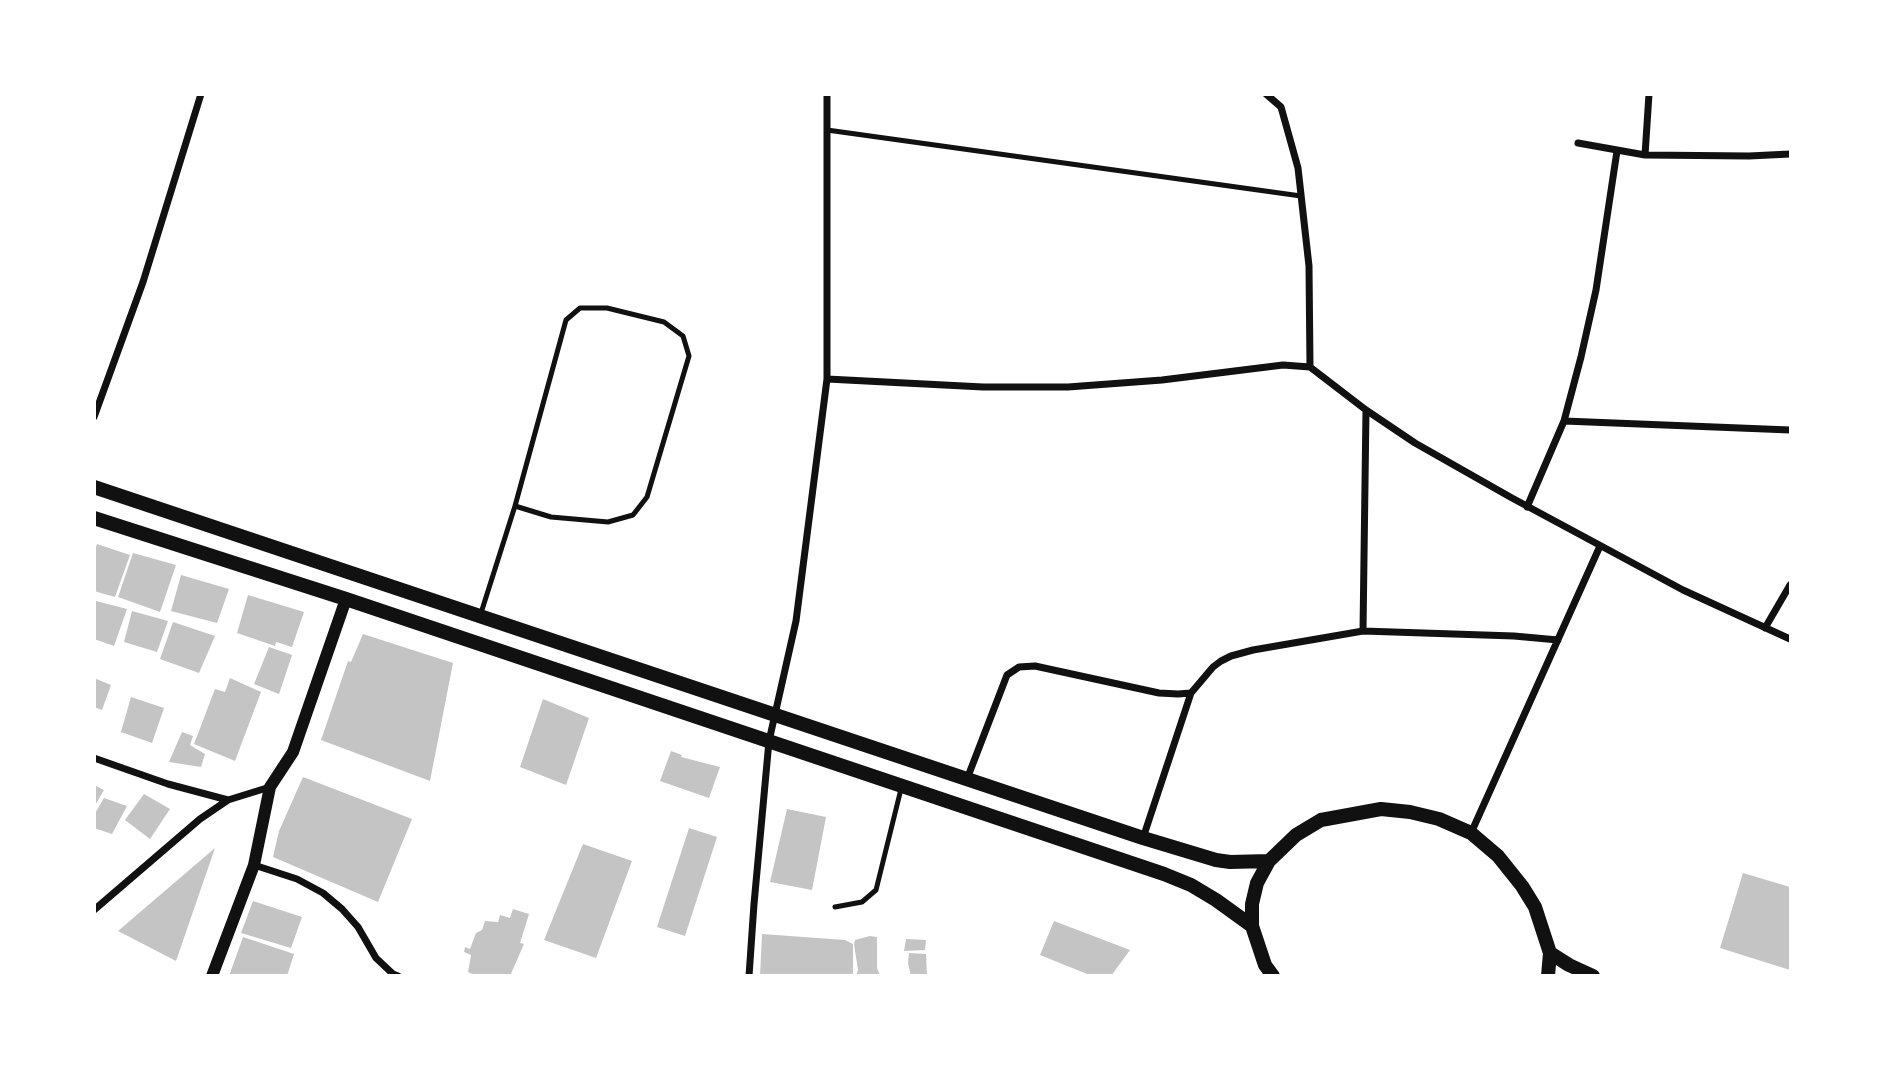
<!DOCTYPE html>
<style>
body{margin:0}
#map{position:relative;width:1885px;height:1070px;overflow:hidden;background:#fff;font-family:"Work Sans",sans-serif}
canvas{display:block}
.frame{position:absolute;inset:0;border:96px solid #fff;pointer-events:none}
</style>
<div id="map">
<canvas width="1885" height="1070"></canvas>
<div class="frame"></div>
</div>
<script>
const c = document.querySelector('canvas').getContext('2d');
c.lineJoin = 'round';
function fillPath(path, color) { c.fillStyle = color; c.fill(path, 'evenodd'); }
const toPath = rows => new Path2D(rows.map(r => 'M' + r).join(''));
function stroke(path, color, width, dash) { c.strokeStyle = color; c.lineWidth = width; c.lineCap = dash ? 'butt' : 'round'; c.setLineDash(dash || []); c.stroke(path); }
fillPath(toPath([
 [97,544,130,555,115,597,94,591,94,553],
 [133,553,176,565,160,612,118,597],
 [181,575,229,589,217,623,171,611],
 [248,595,304,612,292,647,276,642,275,646,237,633],
 [96,601,127,609,114,646,94,639],
 [132,611,168,621,157,652,124,642],
 [173,622,215,636,199,673,160,659],
 [363,634,453,663,430,781,321,740,348,661,351,662],
 [269,647,292,655,279,694,254,684],
 [94,678,111,685,102,710,94,707],
 [230,678,261,692,235,761,194,744,215,689,225,692],
 [131,697,164,708,152,743,121,732],
 [543,699,589,718,566,785,520,767],
 [182,732,193,736,190,745,205,754,201,767,169,762],
 [671,751,682,755,681,757,720,767,709,798,660,781],
 [303,777,412,819,378,902,273,857,279,831],
 [94,785,104,790,94,807],
 [144,794,170,809,150,839,125,820],
 [104,798,127,806,112,834,94,828,94,815],
 [787,809,826,817,812,890,770,882],
 [689,828,717,837,685,936,657,927],
 [583,844,632,861,596,958,544,940],
 [215,848,176,961,118,931],
 [1743,873,1790,887,1790,970,1720,948],
 [253,901,302,917,291,948,241,933],
 [513,909,529,914,520,943,524,944,510,976,477,976,468,972,471,955,464,952,465,947,470,949,476,933,482,930,485,921,498,922,500,915,510,918],
 [1054,921,1130,950,1111,976,1092,976,1040,955],
 [762,934,845,940,853,944,853,976,760,976],
 [870,936,877,937,877,968,880,975,856,976,858,970,854,944,855,940],
 [243,937,294,954,287,976,229,976],
 [906,939,926,940,925,950,904,951],
 [909,953,926,954,927,976,911,976,908,963]
]), '#c4c4c4');
stroke(toPath([
 [827,130,1301,196],
 [481,613,515,506,566,320,580,308,607,308,664,322,683,336,689,356,647,497,633,515,608,522,551,517,515,506],
 [835,907,862,902,876,890,901,789]
]), '#111', 5);
stroke(toPath([
 [1266,94,1281,107,1298,168,1309,266,1310,367],
 [1578,143,1645,155,1749,156,1790,154],
 [1645,155,1649,94],
 [827,379,983,387,1068,387,1162,380,1283,365,1310,367,1366,410,1415,443,1512,498,1683,590,1790,639],
 [94,417,143,282,201,94],
 [1564,421,1790,430],
 [1527,507,1564,421,1581,357,1596,290,1617,151],
 [1765,628,1790,585],
 [1363,631,1366,410],
 [94,758,168,784,228,800],
 [967,779,1007,675,1019,667,1035,666,1159,693,1178,694,1191,693,1213,667,1221,661,1231,656,1253,650,1363,631,1514,636,1558,640],
 [1471,833,1600,546],
 [1143,838,1191,693],
 [254,865,297,879,323,893,342,909,358,927,376,958,393,974,398,976],
 [94,910,200,819,228,800,270,787],
 [749,976,754,904,769,741,796,621,827,379,827,94]
]), '#111', 7);
stroke(toPath([
 [212,976,254,865,270,787,293,752,346,599]
]), '#111', 12);
stroke(toPath([
 [94,487,1143,838,1216,860,1230,862,1269,861],
 [94,518,346,599,1164,874,1191,885,1216,900,1252,926],
 [1550,953,1569,965,1593,976],
 [1273,976,1265,965,1252,926,1252,904,1257,883,1269,861,1296,835,1321,820,1381,809,1410,812,1439,819,1471,833,1498,856,1522,886,1535,907,1550,953,1548,976]
]), '#111', 14);
</script>
